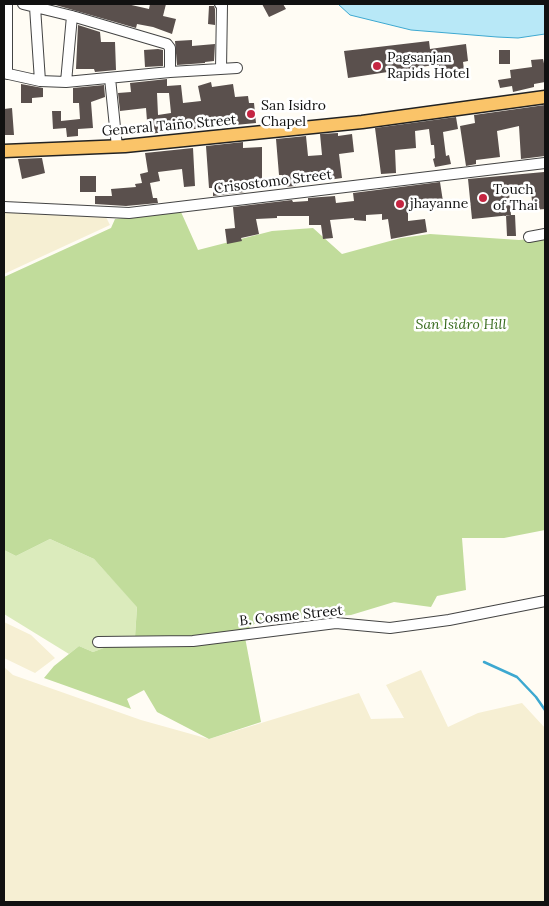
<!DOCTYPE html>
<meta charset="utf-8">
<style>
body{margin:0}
#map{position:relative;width:549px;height:906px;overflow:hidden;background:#fffcf4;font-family:Lora,serif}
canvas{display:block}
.frame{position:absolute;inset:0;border:5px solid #111;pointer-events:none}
</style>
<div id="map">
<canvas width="549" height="906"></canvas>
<div class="frame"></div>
</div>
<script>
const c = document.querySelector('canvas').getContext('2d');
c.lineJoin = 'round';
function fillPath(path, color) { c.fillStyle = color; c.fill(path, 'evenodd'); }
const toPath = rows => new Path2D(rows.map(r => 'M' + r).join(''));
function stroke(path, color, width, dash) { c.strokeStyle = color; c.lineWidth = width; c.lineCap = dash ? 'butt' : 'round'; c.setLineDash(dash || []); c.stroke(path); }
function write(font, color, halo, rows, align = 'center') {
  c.font = font + ' Lora,serif'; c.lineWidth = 5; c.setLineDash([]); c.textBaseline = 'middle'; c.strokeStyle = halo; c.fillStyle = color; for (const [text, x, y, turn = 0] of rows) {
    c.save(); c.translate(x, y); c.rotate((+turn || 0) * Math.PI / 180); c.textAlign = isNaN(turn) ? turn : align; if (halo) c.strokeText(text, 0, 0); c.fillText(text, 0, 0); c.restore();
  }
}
fillPath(toPath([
 [4,210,90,215,106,217,110,225,4,274],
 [4,622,31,635,55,658,35,673,4,658],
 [4,667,13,675,141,720,209,739,359,693,371,719,404,718,386,685,421,670,448,727,478,713,522,703,545,728,545,902,4,902]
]), '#f6efd3');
fillPath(toPath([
 [50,539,94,559,137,606,135,637,93,652,79,646,69,654,4,614,4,550,16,556]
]), '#dbebbc');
fillPath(toPath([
 [181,212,198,250,272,231,313,228,342,254,401,238,430,234,519,240,545,238,545,530,504,538,462,538,466,590,437,596,431,607,394,602,351,615,258,621,244,632,261,722,209,739,157,712,144,690,127,699,131,709,44,678,54,666,79,646,93,652,109,646,105,637,135,637,137,607,94,559,50,539,16,556,4,550,4,277,111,228,115,219]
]), '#c1dc9b');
const water = toPath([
 [338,4,545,4,545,34,518,38,497,37,411,30,350,15,338,4]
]);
fillPath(water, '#b8e8f7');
stroke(water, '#3da8d0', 1);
stroke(toPath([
 [484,662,517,677,536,697,545,710]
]), '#3da8d0', 2.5);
fillPath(toPath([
 [52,4,127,4,149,9,150,4,166,4,163,16,176,19,172,34,153,27,137,24,136,28],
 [262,4,283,4,286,9,269,17],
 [209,6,214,6,215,9,215,25,208,24],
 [78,25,100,32,101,42,115,42,116,70,95,72,94,69,76,69],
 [192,40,192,46,215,44,214,61,205,62,205,63,177,65,175,41],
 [429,41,430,49,466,44,468,61,463,62,465,77,441,80,439,65,434,65,348,78,344,51],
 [158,49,163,50,163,66,145,67,144,50],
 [499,50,510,50,510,64,499,64],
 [543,59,545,68,545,82,534,84,534,87,513,92,512,86,500,88,498,80,511,78,510,70,532,67,531,60],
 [167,79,167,86,181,85,183,103,201,101,198,86,211,82,212,87,233,84,235,97,248,96,249,103,254,103,256,123,235,125,235,121,222,122,222,126,148,134,146,108,120,111,118,93,131,92,130,83],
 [157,93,169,93,171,113,158,115],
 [21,84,43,88,43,97,32,98,32,103,21,103],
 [104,85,105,97,91,102,93,128,78,129,78,136,67,137,66,128,53,129,52,111,61,111,61,121,80,119,79,103,73,103,73,88],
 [545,105,545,156,521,159,519,126,497,131,500,157,476,160,476,164,466,166,460,126,475,123,474,115],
 [12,108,14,135,4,135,4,109],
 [456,117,458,129,443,132,446,156,449,155,451,164,435,167,433,159,435,158,434,145,431,145,429,129,415,131,416,148,395,150,396,173,381,174,375,128],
 [338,133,338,136,352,134,354,152,339,154,342,178,314,182,313,181,295,183,296,186,283,187,282,175,279,175,276,139,306,136,308,156,322,155,320,134],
 [243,142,243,148,262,147,262,182,244,183,245,192,213,196,213,188,209,188,206,146],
 [193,148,195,186,184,187,182,169,158,172,160,181,150,183,153,198,157,198,158,203,126,206,95,204,95,196,112,196,111,189,136,187,135,184,142,183,140,174,148,172,145,153],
 [42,158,45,173,22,179,18,159],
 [544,172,545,209,533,210,531,192,509,193,511,215,472,219,468,179],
 [80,176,96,176,96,192,80,192],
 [440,182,444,208,426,210,425,201,408,204,408,221,425,219,427,232,391,239,388,219,382,220,382,214,366,215,366,221,354,220,354,218,330,220,333,238,323,239,321,225,309,225,309,216,277,216,277,218,256,219,259,234,241,238,242,241,227,244,225,229,235,228,233,207,292,200,293,202,308,201,308,198,335,196,336,203,354,201,353,193],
 [506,215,515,215,516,236,507,236]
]), '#5a504d');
const minor = toPath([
 [220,4,222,5,221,69],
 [35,7,40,81],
 [170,72,237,68],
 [4,73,40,81,66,82,170,72,170,48,167,44,72,16,23,4],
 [7,74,7,4],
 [110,78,117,147],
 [66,82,72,16],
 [4,207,129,213,545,163],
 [529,237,545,234],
 [98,642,193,641,336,623,390,628,449,620,545,601]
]);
const major = toPath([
 [4,151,125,146,362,122,545,97]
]);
stroke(minor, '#444', 12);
stroke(major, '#222', 15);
stroke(minor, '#fff', 10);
stroke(major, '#fac469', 12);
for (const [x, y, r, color] of [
 [377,66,5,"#c52541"],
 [251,114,5,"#c52541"],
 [483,198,5,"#c52541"],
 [400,204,5,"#c52541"]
]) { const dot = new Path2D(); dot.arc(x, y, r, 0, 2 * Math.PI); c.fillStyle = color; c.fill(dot); stroke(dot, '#fff', 2); }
write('14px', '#111', '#fff', [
 ["Pagsanjan",387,58],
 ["Rapids Hotel",387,74],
 ["San Isidro",261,106],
 ["Chapel",261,122],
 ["Touch",493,190],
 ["of Thai",493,206],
 ["jhayanne",410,204]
], 'left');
write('14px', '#111', '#fff', [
 ["General Taiño Street",169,126,-5],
 ["Crisostomo Street",273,182,-7],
 ["B. Cosme Street",291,616,-6]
]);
write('italic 14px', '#386b1e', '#fff', [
 ["San Isidro Hill",461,325]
]);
</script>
